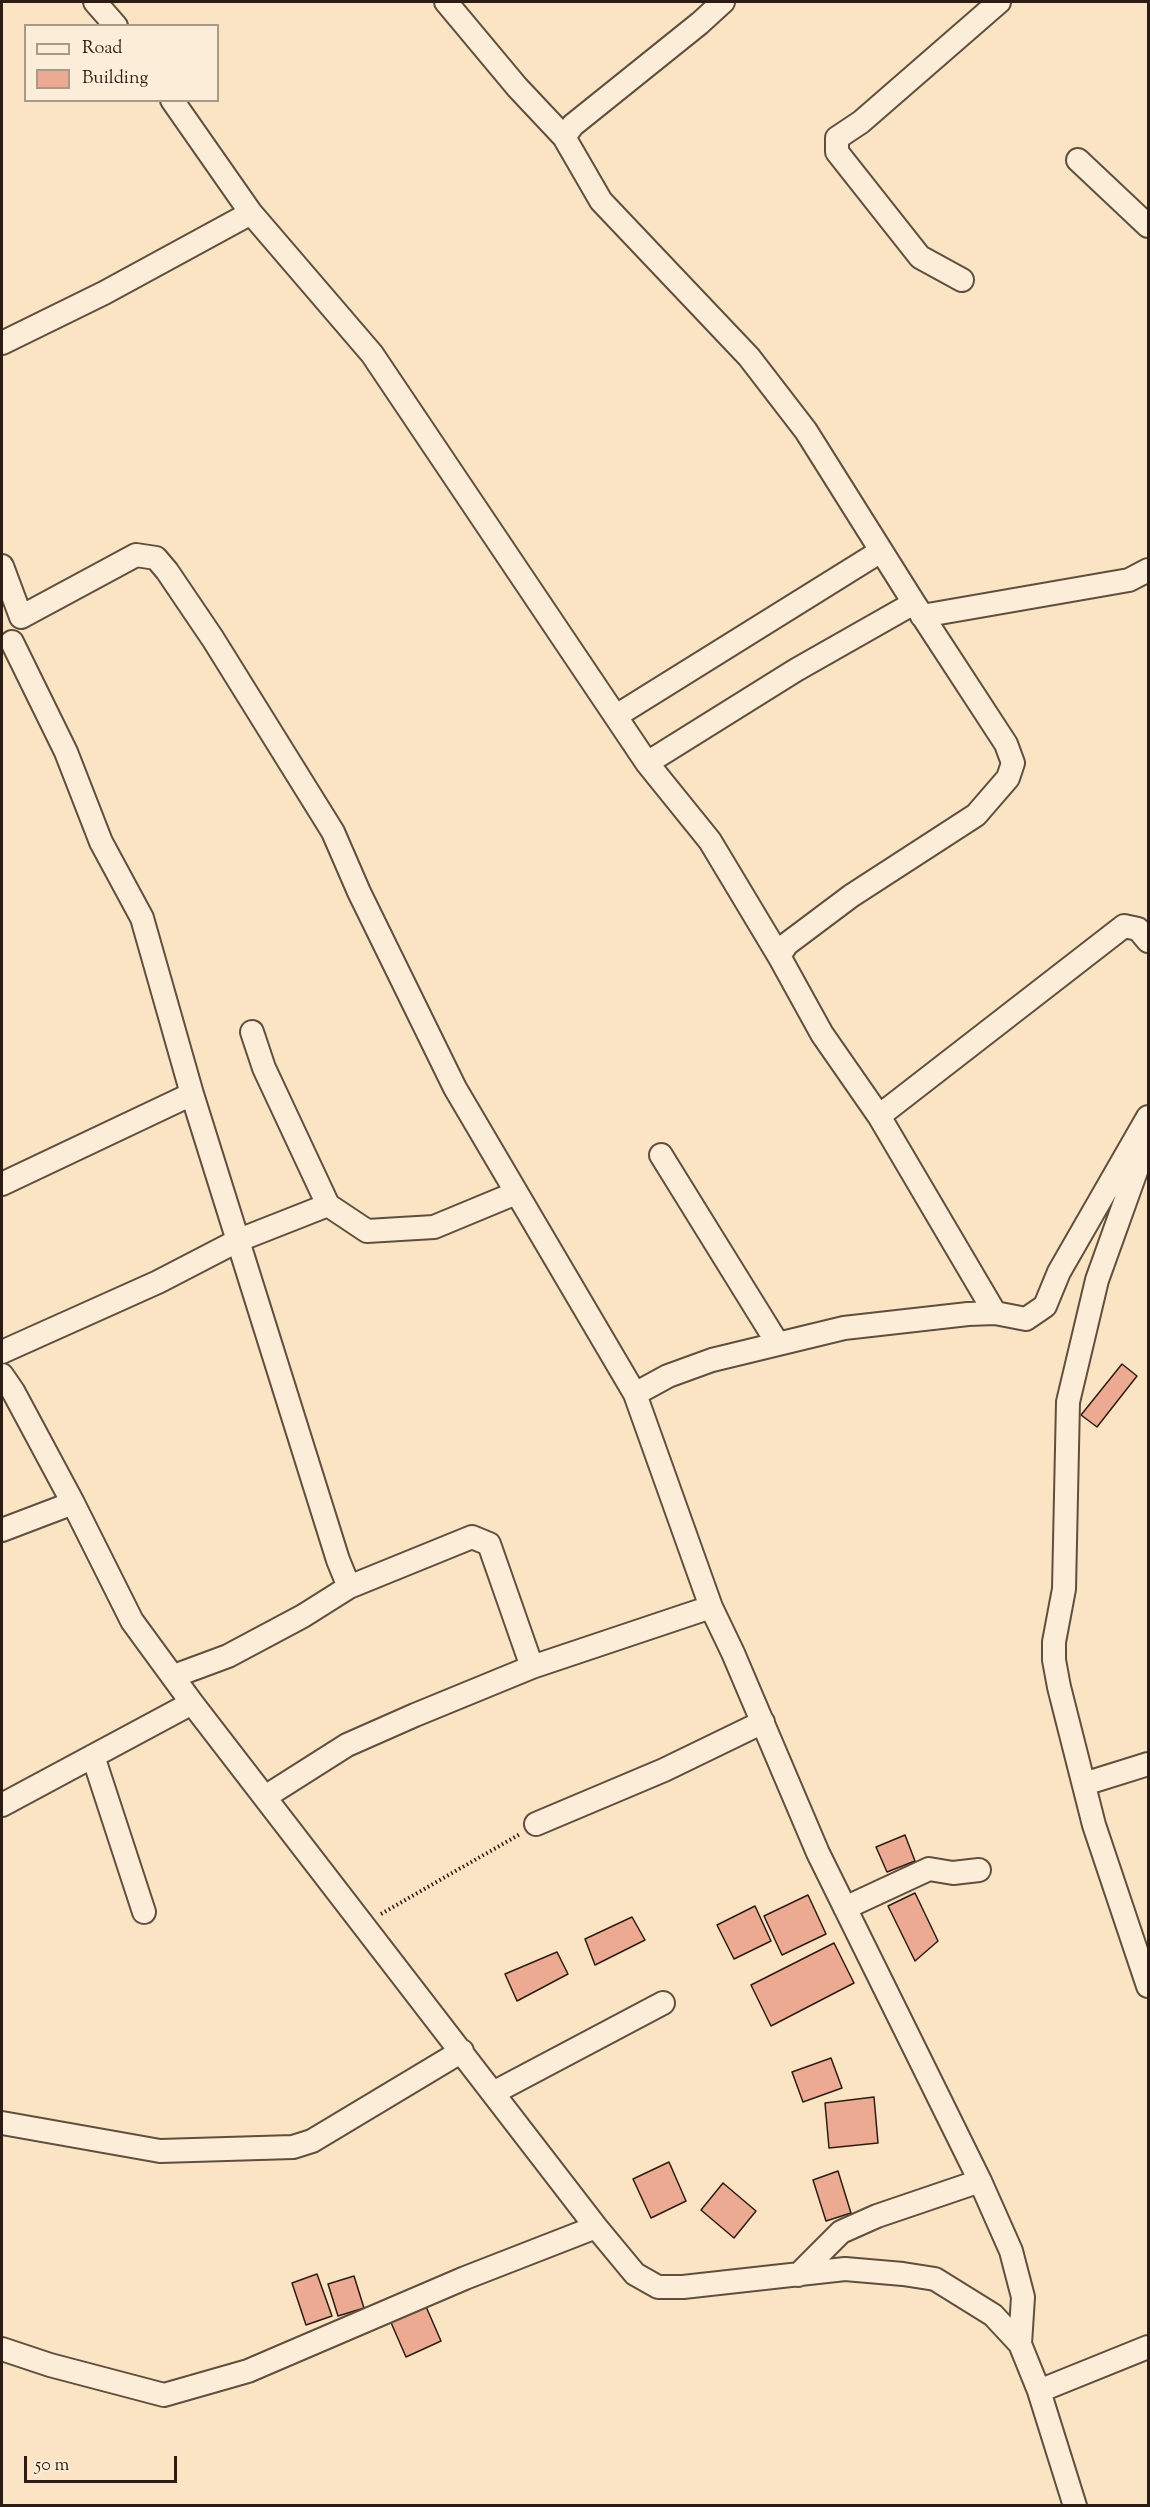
<!DOCTYPE html>
<style>
body{margin:0}
#map{position:relative;width:1150px;height:2507px;overflow:hidden;background:#fbe4c3;font-family:"Sorts Mill Goudy",serif}
canvas{display:block}
.frame{position:absolute;inset:0;border:3px solid #2d1c13;pointer-events:none}
.legend{position:absolute;left:24px;top:24px;width:195px;height:78px;box-sizing:border-box;background:#fcedd8;border:2px solid #a99989;margin:0;padding:8px 10px;list-style:none;font-size:18px;color:#2d1c13}
.legend li{display:flex;align-items:center;gap:12px;height:30px}
.legend b{width:30px;border:2px solid #a99989}
.scale{position:absolute;left:24px;top:2456px;width:153px;height:27px;box-sizing:border-box;border:3px solid #2d1c13;border-top:0;padding-left:8px;font-size:18px;line-height:21px;white-space:nowrap;color:#2d1c13;-webkit-text-stroke:4px #fcedd8;paint-order:stroke}
</style>
<div id="map">
<canvas width="1150" height="2507"></canvas>
<div class="frame"></div>
<ul class="legend">
<li><b style="height:8px;background:#fcedd8"></b>Road</li>
<li><b style="height:16px;background:#edaa93"></b>Building</li>
</ul>
<div class="scale">50 m</div>
</div>
<script>
const c = document.querySelector('canvas').getContext('2d');
c.lineJoin = 'round';
function fillPath(path, color) { c.fillStyle = color; c.fill(path, 'evenodd'); }
const toPath = rows => new Path2D(rows.map(r => 'M' + r).join(''));
function stroke(path, color, width, dash) { c.strokeStyle = color; c.lineWidth = width; c.lineCap = dash ? 'butt' : 'round'; c.setLineDash(dash || []); c.stroke(path); }
const building = toPath([
 [1122,1364,1137,1376,1097,1427,1081,1415,1122,1364],
 [905,1835,915,1861,887,1872,876,1847,905,1835],
 [915,1893,938,1941,915,1961,888,1906,915,1893],
 [808,1895,826,1934,782,1955,764,1916,808,1895],
 [755,1906,771,1941,734,1959,717,1925,755,1906],
 [632,1917,645,1940,595,1965,585,1939,632,1917],
 [834,1943,854,1983,771,2026,751,1985,834,1943],
 [557,1952,568,1974,517,2001,505,1974,557,1952],
 [831,2058,842,2088,803,2102,792,2072,831,2058],
 [874,2097,878,2143,829,2148,825,2103,874,2097],
 [669,2162,686,2201,651,2218,633,2179,669,2162],
 [838,2171,851,2213,826,2221,813,2180,838,2171],
 [723,2183,756,2211,734,2238,701,2210,723,2183],
 [317,2274,332,2316,306,2325,292,2283,317,2274],
 [354,2276,364,2308,338,2316,328,2284,354,2276],
 [424,2302,441,2341,406,2357,389,2318,424,2302]
]);
fillPath(building, '#edaa93');
stroke(building, '#2d1c13', 1.5);
const minor = toPath([
 [95,2,116,26],
 [446,2,517,87,564,137],
 [723,2,700,23,573,125,564,137,601,201,749,357,806,431,914,603,1006,744,1013,763,1008,778,976,815,851,896,787,944,779,956,822,1034,879,1116,995,1313],
 [172,100,251,213,372,354,647,763,710,841,779,956],
 [1078,160,1148,226],
 [962,280,920,257,837,152,837,138,861,122,999,2],
 [2,343,104,293,251,213],
 [2,566,21,617,136,555,156,558,167,571,213,639,333,832,359,892,455,1088,635,1394,711,1607,733,1653,818,1853,980,2181,1011,2251,1023,2297,1020,2344],
 [922,616,1129,580,1148,570],
 [12,642,66,752,101,842,142,918,192,1094,338,1560,349,1587],
 [616,716,881,551],
 [647,763,796,670,914,603],
 [252,1032,264,1068,328,1205],
 [879,1116,1124,926,1138,929,1148,941],
 [1148,1148,1139,1163,1097,1280,1068,1402,1064,1589,1054,1642,1054,1660,1059,1687,1094,1825,1148,1986],
 [661,1155,778,1344],
 [2,1184,192,1094],
 [2,1352,158,1282,239,1240,328,1205,367,1231,434,1227,516,1193],
 [2,1375,13,1391,73,1503,132,1621,192,1703,596,2227,635,2274,658,2287,683,2287,845,2269,903,2274,935,2279,993,2315,1020,2344,1039,2391,1075,2506],
 [635,1394,668,1376,712,1360,844,1328,968,1314,995,1313,1026,1319,1045,1306,1059,1272,1148,1117],
 [2,1530,73,1503],
 [174,1676,228,1656,303,1616,349,1587,472,1537,489,1544,532,1667],
 [93,1756,144,1912],
 [1084,1784,1148,1764],
 [265,1797,347,1745,415,1715,532,1667,711,1607],
 [2,1805,192,1703],
 [536,1824,664,1770,763,1722],
 [845,1908,929,1869,953,1873,979,1870],
 [493,2093,663,2003],
 [2,2123,160,2151,293,2147,312,2141,462,2051],
 [798,2275,841,2232,877,2216,980,2181],
 [2,2349,50,2365,164,2395,248,2371,465,2278,596,2227],
 [1039,2391,1148,2347]
]);
stroke(minor, '#604e3f', 26);
stroke(toPath([
 [381,1914,520,1834]
]), '#2d1c13', 4, [1.5, 3]);
stroke(minor, '#fcedd8', 22);
</script>
